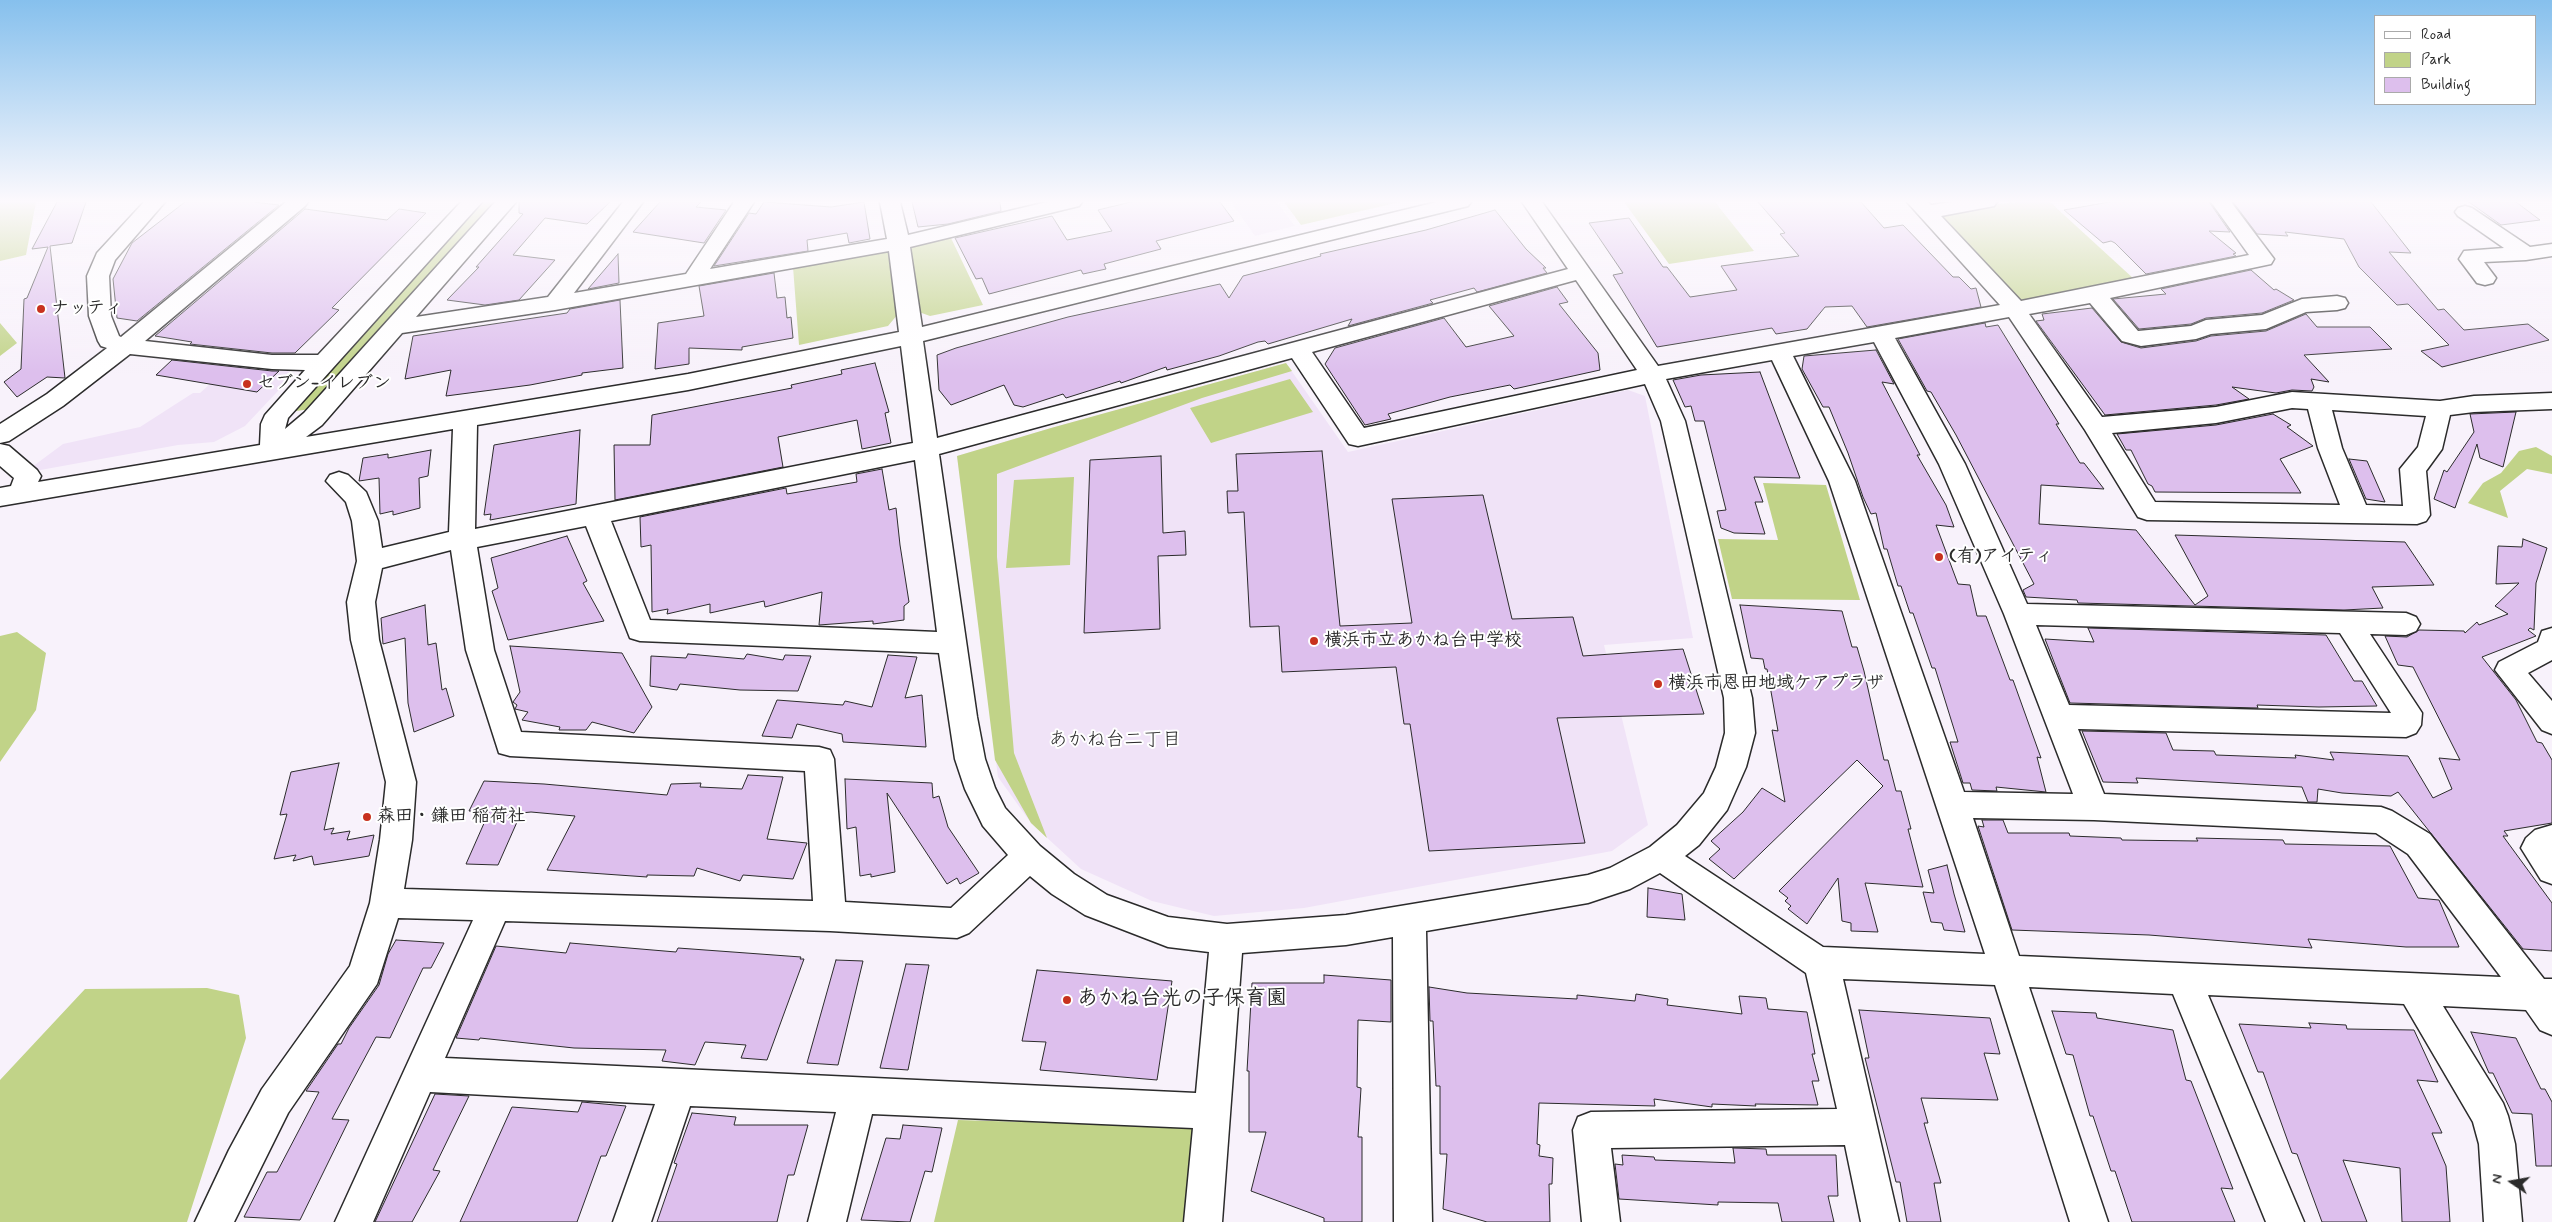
<!DOCTYPE html>
<meta charset="utf-8">
<style>
body{margin:0}
#map{position:relative;width:2552px;height:1222px;overflow:hidden;background:#f8f2fb;font-family:Mynerve,sans-serif}
canvas{display:block}
.legend{position:absolute;left:2374px;top:15px;width:162px;height:90px;box-sizing:border-box;background:#fff;border:1px solid #aaa;margin:0;padding:6px 9px;list-style:none;font-size:15px;color:#2b2b2b}
.legend li{display:flex;align-items:center;gap:10px;height:25px}
.legend b{width:25px;border:1px solid #aaa}
.north{position:absolute;left:2487px;top:1157px;width:50px;height:50px;-webkit-text-stroke:4px #fff;paint-order:stroke;rotate:282deg;font-size:14px;font-weight:700;line-height:20px;text-align:center;color:#2b2b2b}
.north::after{content:'';display:block;margin:auto;width:18px;height:22px;background:#2b2b2b;clip-path:polygon(50% 0,100% 100%,50% 72%,0 100%)}
</style>
<div id="map">
<canvas width="2552" height="1222"></canvas>
<ul class="legend">
<li><b style="height:6px;background:#fff"></b>Road</li>
<li><b style="height:14px;background:#c1d388"></b>Park</li>
<li><b style="height:14px;background:#ddbfed"></b>Building</li>
</ul>
<div class="north">N</div>
</div>
<script>
const c = document.querySelector('canvas').getContext('2d');
c.lineJoin = 'round';
function fillPath(path, color) { c.fillStyle = color; c.fill(path, 'evenodd'); }
const toPath = rows => new Path2D(rows.map(r => 'M' + r).join(''));
function stroke(path, color, width, dash) { c.strokeStyle = color; c.lineWidth = width; c.lineCap = dash ? 'butt' : 'round'; c.setLineDash(dash || []); c.stroke(path); }
function write(font, color, halo, rows, align = 'center') {
  c.font = font + ' Mynerve,"Klee One",sans-serif'; c.lineWidth = 4; c.setLineDash([]); c.textBaseline = 'middle'; c.strokeStyle = halo; c.fillStyle = color; for (const [text, x, y, turn = 0] of rows) {
    c.save(); c.translate(x, y); c.rotate((+turn || 0) * Math.PI / 180); c.textAlign = isNaN(turn) ? turn : align; if (halo) c.strokeText(text, 0, 0); c.fillText(text, 0, 0); c.restore();
  }
}
fillPath(toPath([
 [1231,202,1277,202,1295,226,1255,236],
 [233,363,289,369,292,376,245,426,214,442,178,445,35,471,32,467,63,444,140,427,193,393,200,393],
 [1286,363,1348,452,1628,390,1645,396,1693,638,1604,645,1648,825,1612,851,1304,908,1214,916,1152,901,1081,869,1031,823,998,777,957,456,1051,428]
]), '#f0e3f7');
fillPath(toPath([
 [0,202,36,202,26,255,0,261],
 [482,202,495,202,311,409,296,411,294,409],
 [1284,202,1400,202,1301,225],
 [1624,202,1715,202,1754,251,1669,264],
 [2018,202,2050,202,2134,279,2010,302,1933,211],
 [951,238,983,305,930,316,919,312,911,249,917,244],
 [881,251,893,252,898,314,888,326,799,345,793,267],
 [0,323,17,343,0,356],
 [1286,363,1292,371,1202,398,997,474,997,557,1014,753,1047,838,1031,823,995,760,957,456,1051,428],
 [1290,379,1313,412,1211,443,1190,408],
 [2536,447,2552,456,2552,474,2527,469,2500,491,2508,518,2468,503,2483,483,2501,473,2519,451],
 [1074,477,1070,565,1006,568,1014,480],
 [1763,483,1826,485,1860,600,1732,599,1718,539,1778,540],
 [17,632,46,653,36,710,0,762,0,636],
 [207,988,239,995,246,1038,187,1222,0,1222,0,1080,85,989],
 [958,1120,1193,1127,1184,1222,934,1222]
]), '#c1d388');
const building = toPath([
 [57,202,86,202,72,243,50,246,65,378,47,377,17,397,4,382,21,369,24,299,27,298,48,247,32,249,57,202],
 [185,202,253,202,279,205,137,321,117,318,113,279,132,243,185,202],
 [519,202,610,202,587,224,545,218,513,255,555,260,519,300,485,305,447,300,479,267,476,267,523,214,519,213,519,202],
 [660,202,701,202,696,207,726,210,704,243,633,232,660,202],
 [764,202,831,207,864,202,870,239,849,243,847,233,807,240,808,251,714,266,749,213,756,214,764,202],
 [912,202,1000,202,1001,211,948,224,918,227,912,202],
 [1131,202,1220,202,1234,221,1156,241,1161,249,1104,264,1106,269,1083,274,1081,270,989,294,982,278,976,279,955,238,1052,216,1067,240,1112,231,1098,210,1131,202],
 [1758,202,1861,202,1884,228,1903,225,1953,277,1959,277,1971,289,1976,288,1981,307,1867,327,1852,306,1825,307,1807,329,1776,334,1772,328,1657,347,1613,275,1623,273,1589,223,1629,218,1663,267,1667,267,1690,297,1737,290,1721,266,1799,256,1780,234,1785,233,1758,202],
 [2110,202,2209,202,2230,232,2209,231,2236,253,2233,254,2236,256,2146,274,2115,243,2111,241,2103,243,2064,210,2110,202],
 [2233,202,2371,202,2411,253,2389,252,2438,310,2444,309,2464,330,2528,324,2549,340,2442,367,2421,351,2449,345,2408,304,2397,305,2359,267,2344,239,2285,232,2288,236,2257,234,2233,202],
 [2469,202,2516,202,2540,220,2501,225,2469,202],
 [305,209,387,220,399,209,426,213,332,308,339,310,295,353,272,353,190,344,192,342,155,336,305,209],
 [1495,210,1526,249,1546,268,1543,268,1547,273,1477,292,1474,288,1430,300,1433,303,1348,326,1352,319,1268,344,1265,341,1258,342,1219,356,1167,370,1166,367,1121,383,1120,381,1066,398,1063,394,1023,407,1014,405,1004,385,951,405,939,390,937,355,956,348,1068,317,1220,284,1229,298,1243,276,1321,256,1320,254,1426,230,1495,210],
 [618,254,619,283,588,289,618,254],
 [2251,270,2274,290,2276,289,2294,300,2262,313,2206,318,2191,324,2139,329,2113,299,2166,294,2161,289,2251,270],
 [774,273,777,298,785,297,787,318,791,317,793,338,742,347,742,350,689,348,689,364,655,369,658,323,704,316,699,286,774,273],
 [1557,287,1568,302,1559,304,1598,353,1600,370,1514,389,1510,385,1450,397,1388,414,1391,419,1365,425,1325,364,1335,348,1444,318,1466,347,1514,336,1489,306,1557,287],
 [620,300,623,368,582,373,582,375,530,385,446,396,451,370,405,379,413,336,567,313,570,309,620,300],
 [2092,308,2121,342,2141,348,2196,341,2211,336,2266,331,2306,314,2317,327,2370,327,2392,349,2304,355,2329,382,2311,379,2314,387,2312,391,2292,390,2276,393,2232,387,2249,399,2216,405,2105,415,2036,321,2044,320,2042,314,2092,308],
 [1985,323,1986,327,1998,325,2059,424,2056,424,2080,463,2084,463,2104,489,2041,485,2039,524,2136,530,2195,605,2208,596,2175,535,2405,542,2434,585,2372,587,2383,608,2344,610,2078,603,2077,600,2026,597,2023,590,2034,584,1956,435,1931,392,1927,391,1898,339,1985,323],
 [1876,350,1894,384,1882,382,1920,455,1917,455,1946,505,1954,527,1936,525,1958,584,1970,585,1977,616,1986,616,2010,680,2013,680,2041,758,2037,757,2046,792,1996,787,1997,791,1972,790,1970,783,1963,783,1950,742,1958,742,1935,668,1932,668,1913,613,1910,613,1901,586,1898,586,1887,549,1884,549,1876,513,1871,514,1863,497,1848,453,1829,407,1823,407,1802,369,1804,356,1876,350],
 [172,360,272,371,279,371,257,392,156,375,172,360],
 [875,363,889,412,885,413,891,443,862,449,857,420,778,437,783,467,615,500,614,445,650,445,652,415,792,388,791,385,842,374,841,370,875,363],
 [1760,372,1800,478,1754,477,1763,502,1755,502,1765,534,1734,533,1721,528,1717,511,1726,510,1704,421,1695,421,1691,406,1685,407,1673,380,1701,375,1760,372],
 [2516,412,2503,467,2480,458,2477,444,2455,508,2434,499,2444,470,2447,472,2474,432,2470,414,2516,412],
 [2273,414,2291,425,2287,427,2313,446,2280,459,2301,493,2155,492,2152,486,2148,484,2131,450,2126,450,2117,434,2216,425,2273,414],
 [580,430,576,504,490,520,491,514,484,515,494,445,580,430],
 [431,450,428,476,419,478,420,508,393,515,393,511,380,514,379,478,359,481,363,458,388,454,388,458,431,450],
 [1322,451,1340,626,1412,623,1392,499,1483,495,1512,619,1573,617,1583,656,1683,649,1704,714,1557,718,1585,843,1429,851,1410,724,1404,724,1396,667,1282,672,1279,626,1250,627,1244,512,1228,513,1227,491,1238,491,1236,454,1322,451],
 [1161,456,1163,533,1185,531,1186,555,1158,556,1160,629,1084,633,1090,460,1161,456],
 [2349,459,2367,461,2385,502,2366,499,2349,459],
 [882,469,889,510,896,508,900,545,909,602,904,606,904,620,873,624,873,621,819,625,822,592,765,607,764,601,710,613,710,604,667,614,668,609,652,612,651,545,641,547,640,517,786,488,787,494,857,482,856,474,882,469],
 [567,536,587,581,583,583,604,621,508,640,492,591,498,588,491,558,567,536],
 [2523,539,2547,548,2536,583,2534,630,2530,628,2528,630,2536,636,2482,657,2516,700,2537,742,2542,743,2552,760,2552,823,2504,831,2508,836,2503,836,2552,903,2552,951,2523,949,2398,792,2391,796,2342,793,2318,789,2317,802,2308,802,2302,787,2136,778,2138,783,2103,782,2082,731,2166,733,2173,750,2214,751,2216,755,2296,758,2295,755,2334,760,2330,752,2408,756,2433,798,2452,789,2439,758,2460,760,2413,667,2398,665,2385,636,2407,637,2419,630,2464,631,2465,633,2477,622,2479,625,2508,614,2495,606,2519,583,2496,584,2498,546,2522,547,2523,539],
 [425,605,428,645,436,643,442,690,446,688,454,716,414,732,408,703,405,638,383,644,381,618,425,605],
 [1740,605,1842,611,1852,647,1857,647,1864,671,1884,760,1888,760,1896,791,1901,791,1911,829,1908,829,1923,887,1865,883,1878,932,1851,931,1851,923,1842,921,1838,878,1807,924,1788,909,1791,906,1785,901,1788,898,1779,891,1883,786,1857,760,1734,879,1709,859,1720,849,1711,841,1743,812,1762,788,1785,802,1772,730,1778,731,1767,669,1765,669,1763,659,1751,658,1740,605],
 [2088,628,2326,635,2354,681,2362,681,2377,706,2319,707,2257,705,2258,708,2070,703,2045,639,2094,642,2088,628],
 [510,646,622,653,652,707,634,733,592,722,586,730,559,730,560,727,522,720,528,712,515,709,517,705,513,702,520,692,510,646],
 [688,654,744,659,747,654,783,660,785,655,811,656,798,691,740,690,680,684,677,690,650,686,651,656,686,658,688,654],
 [888,655,917,657,905,698,922,695,926,747,843,742,842,734,797,724,792,738,762,736,777,700,843,705,845,701,872,707,888,655],
 [339,763,324,830,334,828,331,834,350,831,347,840,374,835,369,856,314,865,312,856,293,861,296,855,274,859,287,814,280,815,291,772,339,763],
 [748,775,783,777,767,839,807,843,793,879,743,875,740,881,697,868,694,876,647,875,647,877,547,870,575,816,531,812,521,813,498,865,466,864,489,812,469,811,484,781,544,784,667,795,671,784,701,783,700,787,742,789,748,775],
 [845,779,932,783,933,798,939,796,948,827,979,873,960,884,957,878,947,884,887,793,895,872,871,877,871,874,860,876,856,827,847,829,845,779],
 [1982,820,2003,820,2008,833,2069,833,2070,836,2121,838,2122,840,2198,841,2196,838,2283,840,2285,844,2390,846,2418,898,2439,900,2459,947,2406,947,2308,939,2312,948,2149,935,2012,930,1978,826,1984,827,1982,820],
 [1947,865,1954,894,1965,932,1944,930,1942,923,1931,922,1923,892,1934,893,1928,870,1947,865],
 [1648,888,1682,894,1685,920,1647,917,1648,888],
 [396,940,444,943,431,968,423,968,390,1038,376,1037,332,1119,349,1120,300,1220,244,1217,267,1172,277,1172,319,1092,306,1091,338,1044,341,1044,349,1028,379,985,388,954,396,940],
 [570,943,676,952,678,948,801,957,800,959,804,959,767,1060,741,1058,746,1045,705,1042,695,1065,662,1061,666,1050,574,1048,480,1038,479,1040,456,1038,496,946,566,953,570,943],
 [836,960,863,961,838,1065,807,1063,836,960],
 [906,964,929,965,908,1070,880,1068,906,964],
 [1037,970,1172,981,1157,1080,1040,1070,1046,1042,1022,1041,1037,970],
 [1324,975,1391,980,1391,1022,1358,1020,1357,1087,1361,1088,1358,1137,1362,1137,1362,1222,1324,1222,1324,1218,1251,1191,1266,1132,1249,1132,1249,1071,1247,1071,1252,983,1324,983,1324,975],
 [1429,987,1467,993,1577,999,1577,995,1635,1001,1636,994,1668,999,1667,1005,1742,1014,1739,996,1766,998,1768,1009,1807,1012,1815,1054,1812,1054,1819,1081,1812,1081,1818,1105,1755,1104,1756,1106,1712,1104,1712,1107,1654,1099,1655,1106,1539,1103,1537,1144,1540,1145,1539,1156,1553,1158,1552,1184,1549,1184,1550,1222,1487,1222,1443,1209,1447,1154,1440,1154,1440,1086,1436,1086,1433,1021,1430,1021,1429,987],
 [1859,1010,1990,1018,2000,1054,1984,1053,1998,1100,1921,1098,1928,1123,1924,1123,1941,1183,1934,1183,1941,1222,1907,1222,1900,1182,1896,1182,1865,1058,1869,1058,1859,1010],
 [2052,1011,2096,1013,2097,1018,2173,1030,2186,1080,2191,1081,2233,1189,2221,1188,2235,1222,2132,1222,2115,1171,2111,1171,2093,1116,2090,1116,2073,1055,2066,1054,2052,1011],
 [2309,1023,2346,1025,2347,1029,2414,1030,2438,1082,2417,1080,2442,1133,2432,1133,2446,1166,2450,1222,2402,1222,2400,1168,2343,1160,2367,1222,2322,1222,2297,1154,2292,1153,2263,1072,2258,1072,2239,1024,2311,1028,2309,1023],
 [2471,1032,2516,1038,2541,1089,2545,1089,2552,1102,2552,1166,2536,1166,2532,1114,2512,1113,2493,1073,2489,1073,2471,1032],
 [435,1094,469,1096,433,1170,440,1171,412,1222,375,1222,435,1094],
 [582,1102,626,1106,606,1156,601,1156,577,1222,460,1222,512,1107,578,1112,582,1102],
 [692,1113,736,1117,734,1125,808,1125,794,1175,788,1175,777,1222,657,1222,677,1164,674,1163,692,1113],
 [903,1125,942,1128,932,1172,925,1171,910,1222,861,1220,886,1138,900,1139,903,1125],
 [1733,1148,1766,1149,1767,1155,1836,1155,1838,1196,1828,1196,1834,1222,1782,1222,1778,1203,1718,1202,1718,1205,1619,1199,1615,1164,1623,1165,1622,1155,1654,1157,1655,1160,1735,1163,1733,1148]
]);
fillPath(building, '#ddbfed');
stroke(building, '#2b2b2b', 1);
const minor = toPath([
 [144,202,165,202,115,260,109,276,111,316,119,336,121,337,286,202,308,202,305,206,145,341,272,355,318,355,461,202,482,202,288,418,285,429,304,413,495,202,516,202,416,317,548,297,623,202,643,202,574,293,686,274,734,202,754,202,710,269,887,239,880,202,900,202,908,235,1047,202,1082,202,1079,206,910,247,922,327,1437,202,1471,202,1468,206,923,341,937,438,1568,269,1522,202,1542,202,1658,366,2000,305,1907,202,1928,202,1931,205,1952,202,1997,202,1994,206,1941,216,2021,301,2249,255,2211,202,2231,202,2274,259,2271,264,2110,298,2138,331,2191,326,2206,320,2262,315,2302,299,2337,296,2345,298,2348,303,2345,308,2337,310,2306,312,2266,329,2211,334,2196,339,2141,346,2122,341,2090,303,2029,314,2102,417,2216,407,2292,392,2440,401,2474,396,2552,393,2552,409,2474,412,2450,415,2442,449,2426,471,2430,515,2426,521,2417,524,2147,520,2138,517,2085,430,2009,317,1895,338,1965,464,2027,604,2406,613,2416,617,2420,624,2416,631,2406,635,2370,634,2422,713,2421,725,2416,733,2406,737,2078,729,2104,794,2381,807,2392,811,2430,834,2544,979,2552,979,2552,1035,2540,1030,2526,1010,2443,1006,2503,1103,2508,1116,2515,1144,2522,1222,2484,1222,2479,1144,2473,1122,2404,1004,2208,995,2304,1222,2266,1222,2173,994,2029,987,2108,1222,2070,1222,1995,985,1843,979,1899,1222,1861,1222,1845,1145,1611,1148,1620,1222,1582,1222,1573,1130,1578,1117,1591,1112,1837,1109,1806,973,1660,873,1630,889,1588,903,1426,931,1432,1222,1394,1222,1393,937,1346,945,1242,953,1222,1222,1184,1222,1193,1128,872,1114,846,1222,808,1222,836,1112,690,1106,651,1222,613,1222,655,1104,430,1092,373,1222,335,1222,473,920,398,918,377,984,288,1113,234,1222,195,1222,229,1150,262,1089,350,966,370,903,380,840,386,782,351,640,347,602,357,561,352,521,346,502,326,481,330,475,339,472,348,475,366,492,378,521,382,548,449,532,453,429,0,506,0,488,11,486,14,478,0,466,0,444,9,446,37,470,41,476,38,482,260,445,261,424,265,415,305,370,272,369,130,354,63,406,9,441,0,443,0,424,47,394,107,348,101,346,98,341,89,316,87,276,97,253,144,202],
 [889,251,899,332,688,374,306,437,322,425,402,333,555,310,889,251],
 [1576,280,1637,370,1364,428,1312,352,1576,280],
 [1874,342,1939,464,2004,614,2073,794,1964,792,1855,481,1793,356,1874,342],
 [901,346,913,443,475,529,477,425,688,390,901,346],
 [1292,358,1349,444,1358,446,1645,384,1661,421,1724,698,1725,733,1716,767,1704,793,1677,825,1650,847,1610,868,1588,875,1346,915,1227,924,1168,917,1107,895,1074,874,1040,846,1005,808,995,788,985,759,977,717,939,454,1292,358],
 [1772,360,1829,481,1985,954,1823,947,1685,856,1699,845,1727,810,1746,767,1755,733,1752,698,1685,421,1666,379,1772,360],
 [2292,408,2308,409,2318,448,2340,505,2155,502,2112,433,2216,423,2292,408],
 [2332,410,2426,416,2418,447,2400,469,2403,506,2366,505,2342,448,2332,410],
 [915,460,937,632,650,620,611,521,915,460],
 [586,526,630,638,640,641,939,653,955,759,965,789,983,826,1008,855,951,908,845,902,834,759,830,750,819,747,521,732,494,650,477,547,586,526],
 [451,550,466,650,499,753,510,756,805,771,813,901,404,889,412,840,416,782,379,640,375,602,382,568,451,550],
 [2036,625,2340,633,2391,713,2069,705,2036,625],
 [1973,818,2094,820,2376,833,2408,854,2501,977,2019,956,1973,818],
 [1030,876,1052,894,1085,915,1168,947,1209,952,1196,1093,445,1058,505,921,830,931,957,938,969,933,1030,876],
 [2465,206,2472,208,2530,247,2552,244,2552,256,2526,260,2484,262,2496,278,2493,283,2485,285,2477,283,2459,259,2464,251,2504,248,2458,216,2455,212,2458,208,2465,206],
 [2552,628,2552,660,2528,673,2552,701,2552,734,2542,730,2495,670,2499,662,2538,642,2542,631,2552,628],
 [2552,825,2552,884,2541,880,2521,848,2526,838,2535,830,2552,825]
]);
stroke(minor, '#2b2b2b', 3);
fillPath(minor, '#fff');
const sky = c.createLinearGradient(0, 0, 0, 373);
sky.addColorStop(0, '#86c0ed');
sky.addColorStop(0.54, '#fcf9fd');
sky.addColorStop(1, '#fcf9fd00');
c.fillStyle = sky;
c.fillRect(0, 0, 2552, 373);
for (const [x, y, r, color] of [
 [41,309,5,"#c8321e"],
 [247,384,5,"#c8321e"],
 [1939,557,5,"#c8321e"],
 [1314,641,5,"#c8321e"],
 [1658,684,5,"#c8321e"],
 [367,817,5,"#c8321e"],
 [1067,1000,5,"#c8321e"]
]) { const dot = new Path2D(); dot.arc(x, y, r, 0, 2 * Math.PI); c.fillStyle = color; c.fill(dot); stroke(dot, '#fff', 2); }
write('bold 18px', '#2b2b2b', '#fff', [
 ["ナッティ",51,309],
 ["セブン-イレブン",257,384],
 ["(有)アイティ",1949,557],
 ["横浜市立あかね台中学校",1324,641],
 ["横浜市恩田地域ケアプラザ",1668,684],
 ["森田・鎌田 稲荷社",377,817]
], 'left');
write('19px', '#2b2b2b', '#fff', [
 ["あかね台二丁目",1115,741]
]);
write('bold 21px', '#2b2b2b', '#fff', [
 ["あかね台光の子保育園",1077,1000]
], 'left');
</script>
